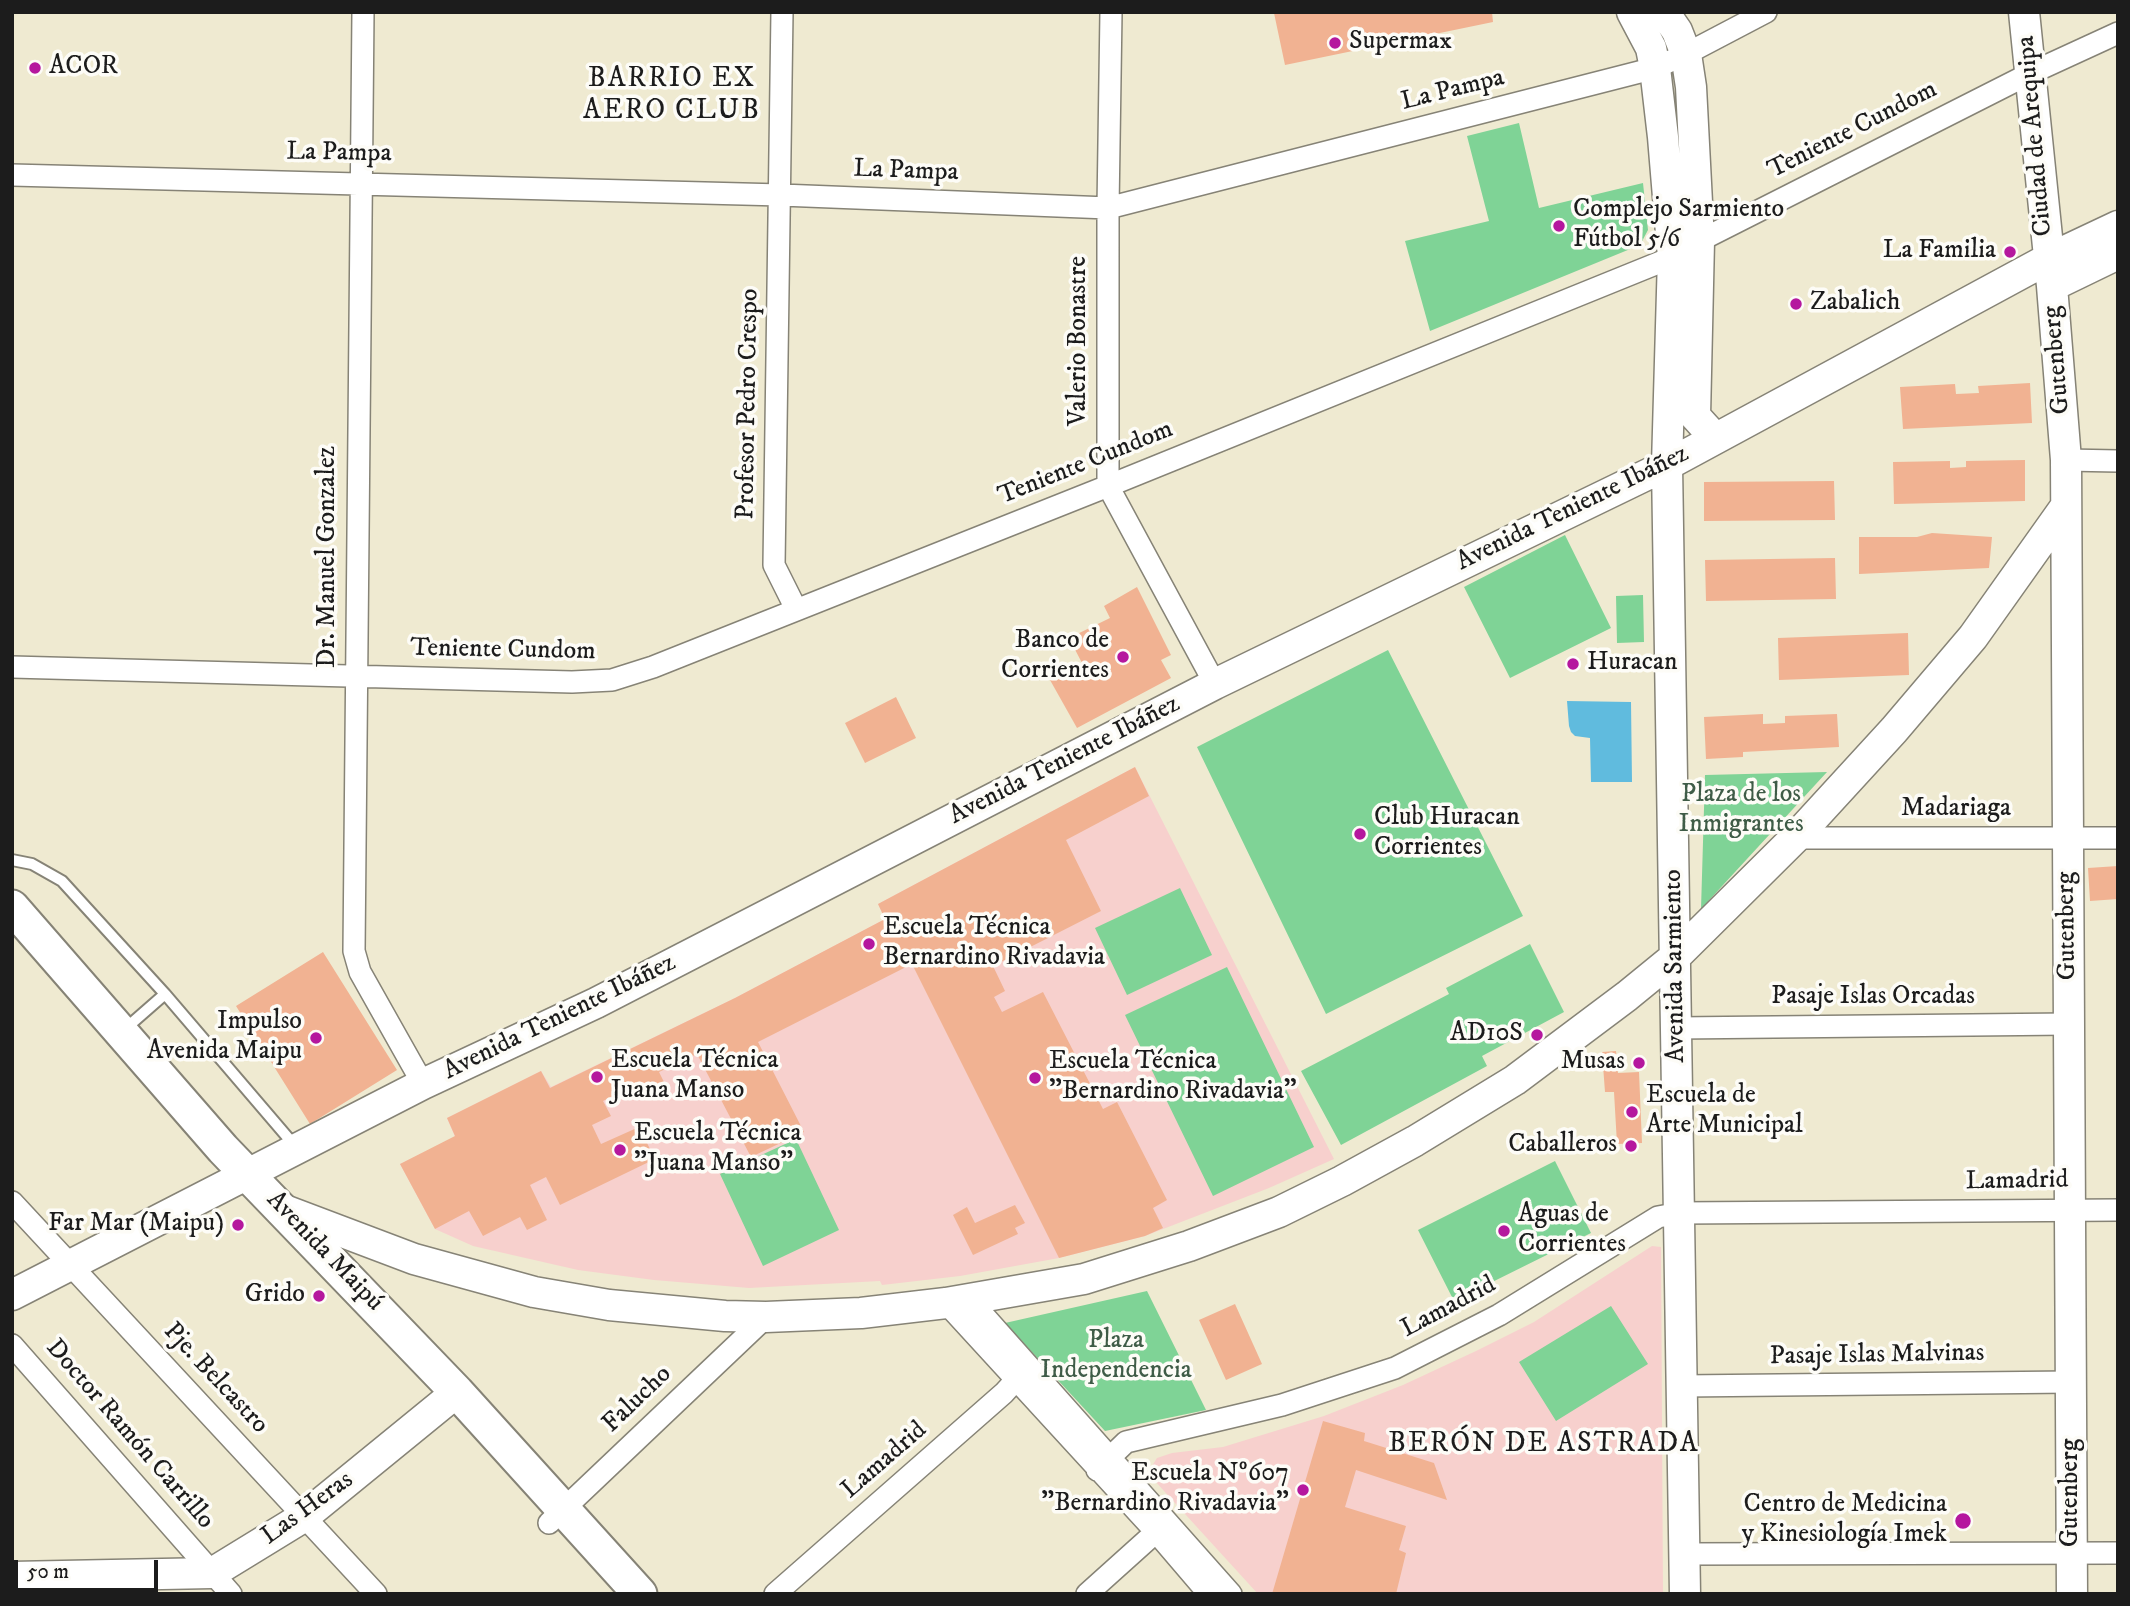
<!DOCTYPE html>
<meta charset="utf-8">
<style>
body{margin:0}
#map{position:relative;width:2130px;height:1606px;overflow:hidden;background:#efead1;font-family:"IM FELL DW Pica",serif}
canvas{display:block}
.frame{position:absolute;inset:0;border:14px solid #1c1c1c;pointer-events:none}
.scale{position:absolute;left:14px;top:1560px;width:144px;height:32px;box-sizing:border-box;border:4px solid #1c1c1c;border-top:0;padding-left:9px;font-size:21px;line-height:24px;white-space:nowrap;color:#1c1c1c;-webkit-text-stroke:5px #fdfcf7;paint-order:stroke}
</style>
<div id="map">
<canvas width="2130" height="1606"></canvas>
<div class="frame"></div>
<div class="scale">50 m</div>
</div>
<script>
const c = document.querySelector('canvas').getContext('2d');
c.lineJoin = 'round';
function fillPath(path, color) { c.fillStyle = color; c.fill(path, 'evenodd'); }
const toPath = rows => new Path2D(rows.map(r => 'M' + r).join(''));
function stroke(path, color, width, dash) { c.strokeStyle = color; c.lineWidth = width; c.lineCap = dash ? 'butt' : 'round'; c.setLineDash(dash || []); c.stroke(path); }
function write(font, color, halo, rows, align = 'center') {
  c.font = font + ' "IM FELL DW Pica",serif'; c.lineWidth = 7; c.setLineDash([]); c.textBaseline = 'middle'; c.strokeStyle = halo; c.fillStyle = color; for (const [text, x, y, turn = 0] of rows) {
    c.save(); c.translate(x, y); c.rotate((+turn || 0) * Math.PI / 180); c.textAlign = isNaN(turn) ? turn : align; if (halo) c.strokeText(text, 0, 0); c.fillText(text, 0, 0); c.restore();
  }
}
fillPath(toPath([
 [1135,767,1334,1159,1269,1188,1145,1236,1059,1258,960,1276,882,1285,880,1281,749,1288,654,1280,578,1270,473,1246,435,1229,400,1164,455,1137,447,1118,541,1071,551,1087,735,998,885,919,878,904],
 [1652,1246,1661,1247,1663,1594,1258,1594,1154,1480,1150,1469,1157,1458,1172,1453,1223,1447,1324,1416,1403,1385,1476,1351,1534,1322]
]), '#f7d0cd');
fillPath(toPath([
 [1519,123,1539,208,1643,183,1648,230,1640,245,1430,331,1405,241,1489,221,1467,136],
 [1565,535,1611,628,1510,678,1464,587],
 [1643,595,1644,642,1617,643,1616,596],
 [1388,650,1523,916,1326,1014,1197,747],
 [1827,772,1701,909,1705,775],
 [1180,888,1212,955,1127,995,1095,928],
 [1530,944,1564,1012,1482,1056,1487,1066,1341,1145,1301,1071,1449,994,1446,988],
 [1227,967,1314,1147,1213,1196,1125,1015],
 [796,1139,839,1230,763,1266,720,1174],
 [1555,1161,1591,1233,1454,1301,1418,1230],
 [1147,1291,1206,1410,1105,1431,1005,1323],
 [1611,1306,1648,1364,1556,1421,1519,1362]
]), '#7fd396');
fillPath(toPath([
 [1567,701,1631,702,1632,782,1591,782,1590,738,1575,736,1571,732,1569,726]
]), '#60bbde');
fillPath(toPath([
 [1279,12,1492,12,1493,22,1285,65,1274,13],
 [2030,383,2032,423,1903,429,1900,387,1955,384,1956,394,1979,393,1978,386],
 [2025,460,2025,501,1894,504,1893,462,1950,461,1950,468,1966,467,1966,461],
 [1834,481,1835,520,1704,521,1704,482],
 [1932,533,1992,537,1989,568,1859,574,1859,537,1917,537],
 [1835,558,1836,599,1706,601,1705,560],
 [1137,587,1171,655,1161,660,1171,678,1077,728,1050,680,1082,663,1069,638,1110,618,1104,606],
 [1908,633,1909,675,1779,680,1778,638],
 [896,697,916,738,865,763,845,723],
 [1763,714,1763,724,1785,723,1785,716,1837,714,1839,747,1743,752,1743,757,1706,759,1704,717],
 [1135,767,1149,796,1066,840,1101,911,993,966,1005,991,994,997,1002,1012,1043,992,1103,1109,1117,1102,1167,1200,1153,1208,1163,1228,1145,1236,1059,1258,912,964,758,1042,804,1132,751,1157,697,1054,659,1072,667,1088,647,1098,639,1083,603,1101,611,1116,592,1125,601,1144,639,1127,655,1159,560,1205,546,1177,530,1185,547,1220,527,1230,520,1217,483,1236,469,1211,435,1229,400,1164,455,1136,447,1118,541,1071,550,1088,735,998,885,919,878,904],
 [2118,866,2118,899,2090,901,2088,868],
 [323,952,397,1070,310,1124,236,1006],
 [1616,1051,1618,1073,1639,1072,1642,1143,1617,1144,1614,1092,1605,1092,1602,1052],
 [1015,1205,1025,1223,1015,1228,1018,1234,973,1255,953,1215,967,1207,975,1223],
 [1235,1304,1262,1364,1226,1380,1199,1320],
 [1323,1421,1365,1433,1364,1441,1434,1463,1447,1500,1356,1470,1345,1507,1406,1526,1399,1550,1406,1553,1396,1594,1272,1594]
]), '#f1b292');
const lane = toPath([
 [12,860,32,864,62,881,165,994,295,1146],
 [125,1029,165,994]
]);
const street = toPath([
 [363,12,354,951,360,972,423,1084],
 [782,12,774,565,796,609],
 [1111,12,1108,208,1108,486,1215,684],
 [12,175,781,195,1108,208,1655,68,1686,54,1766,12],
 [2066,460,2118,461],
 [12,667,572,682,612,680,653,667,1108,486,1673,257,1699,241,2031,73,2118,33],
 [1795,838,2118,838],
 [1677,1028,2069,1024],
 [12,1202,376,1594],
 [970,1300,1231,1594],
 [946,1303,1156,1532,1209,1594],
 [12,1345,231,1594],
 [1682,1386,2071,1382],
 [1097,1470,1126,1442,1282,1405,1395,1368,1499,1315,1658,1217,1680,1213,2118,1210],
 [549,1523,766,1317],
 [1684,1554,2118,1553],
 [775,1594,1004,1393,1024,1371],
 [1087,1594,1166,1523]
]);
const secondary = toPath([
 [1632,12,1651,48,1655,68,1663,137,1673,257,1667,465,1685,1594],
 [1664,12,1677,31,1686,54,1691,87,1699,241,1695,416,1715,438],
 [2024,12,2052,286,2066,460,2072,1594],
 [2052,286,2118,254],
 [279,1208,414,1259,534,1292,609,1305,725,1316,766,1317,861,1313,946,1303,1084,1279,1189,1246,1279,1212,1342,1181,1415,1141,1515,1080,1627,996,1676,956,1795,838,1894,730,1973,637,2066,506],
 [12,1295,423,1084,596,1003,1215,684,1667,465,2048,259,2118,226],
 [12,1577,212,1573,305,1516,457,1392]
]);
const primary = toPath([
 [12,907,223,1149,457,1392,640,1594]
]);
stroke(lane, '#868376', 14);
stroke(street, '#868376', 24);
stroke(secondary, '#868376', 33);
stroke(primary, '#868376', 37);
stroke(lane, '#fff', 10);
stroke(street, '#fff', 21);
stroke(secondary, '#fff', 30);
stroke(primary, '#fff', 33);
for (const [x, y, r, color] of [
 [1335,43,7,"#b5179e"],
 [35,68,7,"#b5179e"],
 [1559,226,7,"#b5179e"],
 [2010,252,7,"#b5179e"],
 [1796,304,7,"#b5179e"],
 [1123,657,7,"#b5179e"],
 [1573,664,7,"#b5179e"],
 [1360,834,7,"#b5179e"],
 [869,944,7,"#b5179e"],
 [1537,1035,7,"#b5179e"],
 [316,1038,7,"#b5179e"],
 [1639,1063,7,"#b5179e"],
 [597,1077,7,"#b5179e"],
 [1035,1078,7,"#b5179e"],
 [1632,1112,7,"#b5179e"],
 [1631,1146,7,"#b5179e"],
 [620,1150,7,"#b5179e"],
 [238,1225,7,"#b5179e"],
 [1504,1231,7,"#b5179e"],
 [319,1296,7,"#b5179e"],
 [1303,1490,7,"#b5179e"],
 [1963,1521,9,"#b5179e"]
]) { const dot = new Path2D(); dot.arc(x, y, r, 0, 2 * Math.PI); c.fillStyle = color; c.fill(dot); stroke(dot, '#fdfcf7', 2.5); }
write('26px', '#1c1c1c', '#fdfcf7', [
 ["Supermax",1349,43],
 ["ACOR",49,68],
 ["Complejo Sarmiento",1573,211],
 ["Fútbol 5/6",1573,241],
 ["La Familia",1996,252,"right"],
 ["Zabalich",1810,304],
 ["Banco de",1109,642,"right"],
 ["Corrientes",1109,672,"right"],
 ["Huracan",1587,664],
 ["Club Huracan",1374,819],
 ["Corrientes",1374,849],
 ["Escuela Técnica",883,929],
 ["Bernardino Rivadavia",883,959],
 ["Impulso",302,1023,"right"],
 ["Avenida Maipu",302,1053,"right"],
 ["AD10S",1523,1035,"right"],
 ["Escuela Técnica",611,1062],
 ["Juana Manso",611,1092],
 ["Escuela Técnica",1049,1063],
 ["\"Bernardino Rivadavia\"",1049,1093],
 ["Musas",1625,1063,"right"],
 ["Escuela de",1646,1097],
 ["Arte Municipal",1646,1127],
 ["Escuela Técnica",634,1135],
 ["\"Juana Manso\"",634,1165],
 ["Caballeros",1617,1146,"right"],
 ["Aguas de",1518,1216],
 ["Corrientes",1518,1246],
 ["Far Mar (Maipu)",224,1225,"right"],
 ["Grido",305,1296,"right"],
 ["Escuela Nº607",1289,1475,"right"],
 ["\"Bernardino Rivadavia\"",1289,1505,"right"],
 ["Centro de Medicina",1947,1506,"right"],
 ["y Kinesiología Imek",1947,1536,"right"]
], 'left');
write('26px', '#1c1c1c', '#fdfcf7', [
 ["La Pampa",1453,91,-14],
 ["Teniente Cundom",1853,131,-27],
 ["Ciudad de Arequipa",2036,136,-95],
 ["La Pampa",339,154,1],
 ["La Pampa",906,172,2],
 ["Valerio Bonastre",1080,341,-90],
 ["Gutenberg",2058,360,-95],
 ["Profesor Pedro Crespo",749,404,-89],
 ["Teniente Cundom",1086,464,-22],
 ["Avenida Teniente Ibáñez",1573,509,-26],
 ["Dr. Manuel Gonzalez",329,557,-90],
 ["Teniente Cundom",503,651,1],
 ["Avenida Teniente Ibáñez",1065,761,-27],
 ["Madariaga",1956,810],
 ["Gutenberg",2068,926,-91],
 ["Avenida Sarmiento",1676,966,-91],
 ["Pasaje Islas Orcadas",1873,998],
 ["Avenida Teniente Ibáñez",560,1018,-26],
 ["Lamadrid",2017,1182,-1],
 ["Avenida Maipú",324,1252,46],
 ["Lamadrid",1449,1308,-28],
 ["Pasaje Islas Malvinas",1877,1356,-1],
 ["Pje. Belcastro",215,1379,47],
 ["Falucho",638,1400,-44],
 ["Doctor Ramón Carrillo",129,1435,49],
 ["Lamadrid",885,1461,-41],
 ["Gutenberg",2072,1493,-90],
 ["Las Heras",308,1509,-36]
]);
write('26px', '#3f5c47', '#fdfcf7', [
 ["Plaza de los",1741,796],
 ["Inmigrantes",1741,826],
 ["Plaza",1116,1342],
 ["Independencia",1116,1372]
]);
c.letterSpacing = '2px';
write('28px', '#1c1c1c', '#fdfcf7', [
 ["BARRIO EX",672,80],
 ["AERO CLUB",672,112],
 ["BERÓN DE ASTRADA",1544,1445]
]);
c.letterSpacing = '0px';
</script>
